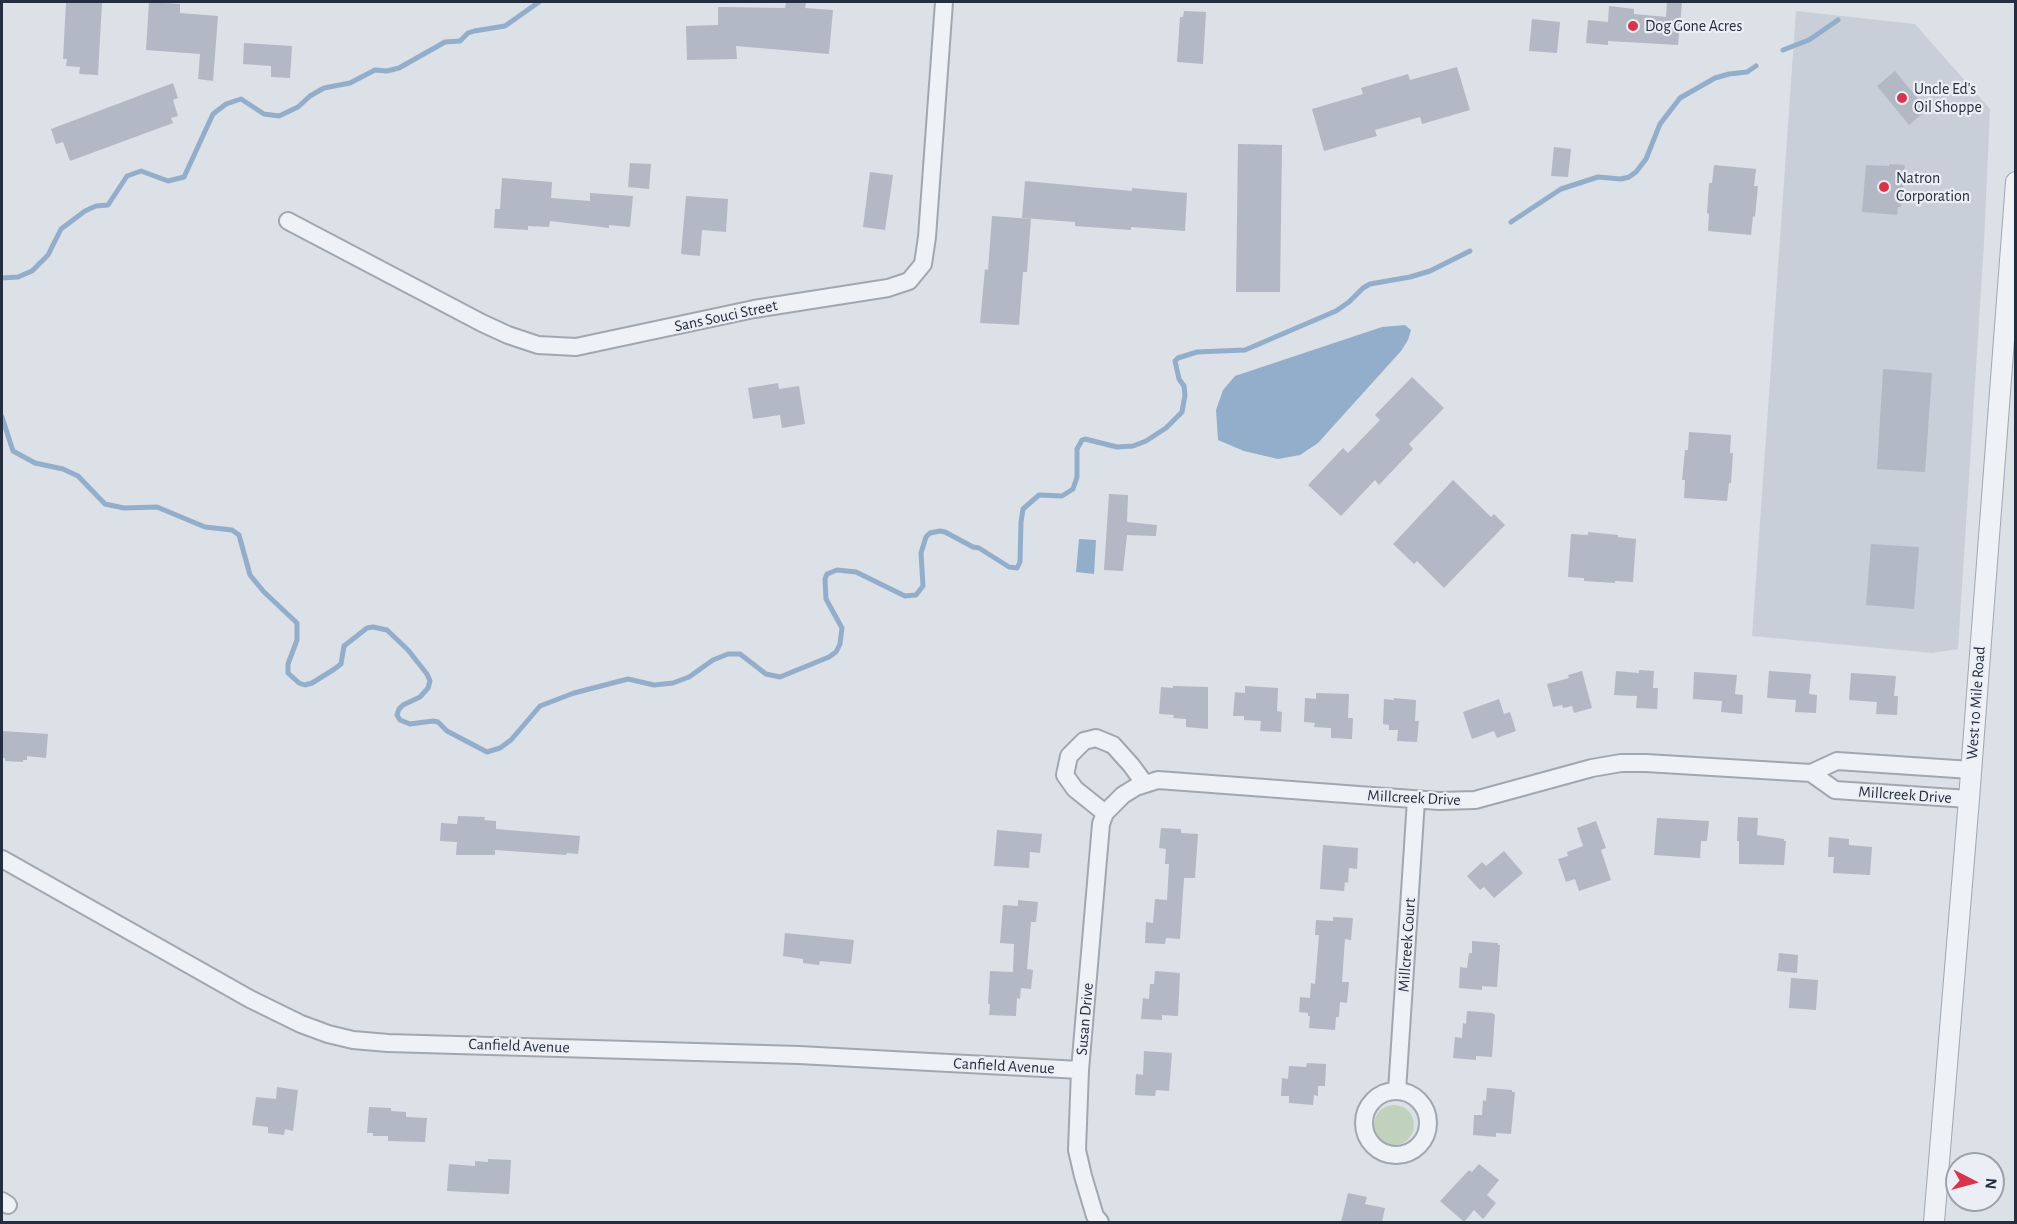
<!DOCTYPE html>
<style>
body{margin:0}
#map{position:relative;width:2017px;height:1224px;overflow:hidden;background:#dce0e7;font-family:"Alegreya Sans",sans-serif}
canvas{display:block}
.frame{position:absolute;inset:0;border:3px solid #242e3e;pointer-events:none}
.north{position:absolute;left:1945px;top:1152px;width:60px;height:60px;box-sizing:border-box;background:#ebeff5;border:2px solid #9ba2ac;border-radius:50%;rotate:96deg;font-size:16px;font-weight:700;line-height:24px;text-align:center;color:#242e3e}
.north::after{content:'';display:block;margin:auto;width:21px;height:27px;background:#d8354c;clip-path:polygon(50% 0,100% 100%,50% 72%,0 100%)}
</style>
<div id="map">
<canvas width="2017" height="1224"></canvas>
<div class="frame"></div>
<div class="north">N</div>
</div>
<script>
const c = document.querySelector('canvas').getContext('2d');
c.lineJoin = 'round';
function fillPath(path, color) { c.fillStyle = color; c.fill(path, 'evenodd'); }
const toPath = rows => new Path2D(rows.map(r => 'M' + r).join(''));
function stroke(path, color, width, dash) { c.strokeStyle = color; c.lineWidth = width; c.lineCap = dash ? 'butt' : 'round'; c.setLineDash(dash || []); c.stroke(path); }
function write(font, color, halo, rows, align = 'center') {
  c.font = font + ' "Alegreya Sans",sans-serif'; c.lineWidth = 4.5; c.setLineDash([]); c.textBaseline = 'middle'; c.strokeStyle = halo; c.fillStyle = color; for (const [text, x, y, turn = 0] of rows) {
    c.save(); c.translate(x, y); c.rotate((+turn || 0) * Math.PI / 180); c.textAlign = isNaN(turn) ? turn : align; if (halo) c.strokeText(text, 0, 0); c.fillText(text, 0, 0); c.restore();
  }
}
fillPath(toPath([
 [1796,11,1915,24,1990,109,1984,243,1958,649,1932,653,1752,636]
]), '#c9cfd9');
fillPath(toPath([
 '1374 1125a20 20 0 1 1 40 0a20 20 0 1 1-40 0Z'
]), '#c1d2bc');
fillPath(toPath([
 [1405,325,1411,330,1408,340,1401,351,1318,443,1300,455,1278,459,1244,451,1218,440,1216,410,1223,390,1235,376,1382,327],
 [1079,539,1096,540,1094,574,1076,572]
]), '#93aecb');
stroke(toPath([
 [1783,50,1809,40,1838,20],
 [1511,222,1561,189,1598,177,1621,179,1629,177,1636,172,1646,159,1660,124,1680,98,1715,78,1729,74,1747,72,1756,66],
 [2,278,18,277,32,271,48,255,61,229,85,211,96,206,108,205,127,176,141,171,168,181,184,177,213,114,226,104,241,99,264,114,279,116,298,107,310,96,324,88,350,83,375,70,387,71,399,68,445,42,460,41,468,33,474,31,505,26,539,2],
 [2,417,13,451,35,463,63,469,78,476,105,504,124,508,157,507,205,527,232,530,239,535,250,575,264,592,297,623,297,640,288,664,288,673,299,683,305,685,312,683,333,670,341,664,344,646,367,628,373,627,387,630,408,650,427,674,430,681,428,688,420,697,403,705,399,709,397,715,400,720,410,724,433,721,438,722,447,731,487,752,500,748,511,740,540,706,574,693,628,679,654,685,673,683,689,677,713,660,728,654,740,654,766,674,780,677,829,657,836,652,840,644,842,628,826,599,825,579,827,574,837,570,856,572,905,596,916,595,923,586,921,553,926,537,930,533,940,531,945,532,973,547,979,548,1009,567,1017,568,1020,562,1021,522,1023,509,1039,495,1062,496,1073,489,1077,477,1077,449,1082,440,1085,439,1117,447,1133,446,1146,441,1166,428,1182,412,1185,395,1184,386,1179,379,1175,361,1178,358,1197,352,1245,350,1336,311,1349,302,1363,288,1370,284,1410,277,1430,271,1470,251]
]), '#93aecb', 5);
fillPath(toPath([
 [66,2,102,2,98,75,79,74,80,67,66,66,67,59,63,59],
 [149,2,180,4,180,13,218,16,213,81,198,79,200,54,146,50],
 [786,2,806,3,805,8,833,10,829,54,736,46,737,59,687,60,686,26,718,25,718,7,785,8],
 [1667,2,1682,3,1678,45,1608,41,1608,45,1586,43,1588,20,1608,22,1609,6,1634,9,1634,14,1666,17],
 [1184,11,1206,12,1203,64,1177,62,1180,17,1183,17],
 [1532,19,1560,22,1557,53,1529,51],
 [244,43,292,46,290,78,271,77,271,66,243,64],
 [1457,67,1470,110,1422,124,1420,117,1375,130,1377,136,1324,151,1312,109,1363,94,1361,88,1408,74,1410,80],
 [1895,71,1927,110,1909,125,1877,86],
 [173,83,178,98,173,100,178,116,171,118,173,123,70,161,63,142,56,144,51,129],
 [1238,144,1282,145,1280,292,1236,292],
 [1554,147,1571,149,1568,177,1551,176],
 [630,163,651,164,649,189,628,187],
 [1889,164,1905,165,1901,207,1898,207,1897,215,1862,212,1866,165,1889,166],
 [1714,165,1756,169,1754,186,1758,186,1755,217,1753,216,1751,235,1708,231,1709,214,1707,213,1709,183,1712,183],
 [870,172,893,175,885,230,863,227],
 [502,178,552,182,551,198,590,201,590,193,633,196,630,227,609,225,609,228,550,221,549,227,528,226,528,230,494,228,495,209,500,209],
 [1025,181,1132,191,1132,188,1187,193,1185,231,1131,227,1131,230,1075,226,1075,222,1022,218],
 [686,196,728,199,726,232,702,230,700,256,681,254],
 [992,216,1031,219,1027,272,1023,272,1019,325,980,323,985,269,988,270],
 [1883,369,1932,373,1925,472,1877,469],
 [1412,377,1444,408,1409,444,1413,449,1379,485,1375,480,1341,516,1308,485,1343,448,1348,453,1380,420,1375,415],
 [778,383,779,389,799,386,805,424,782,428,780,415,753,419,748,388],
 [1689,432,1731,435,1730,453,1733,453,1731,483,1729,483,1727,501,1684,498,1685,480,1682,480,1685,450,1688,450],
 [1453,480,1491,517,1494,514,1505,525,1444,588,1417,561,1414,564,1393,544],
 [1109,494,1128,495,1127,522,1157,525,1156,536,1127,535,1123,571,1104,570],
 [1588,532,1618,535,1618,537,1636,539,1633,582,1615,581,1615,583,1584,581,1584,578,1568,577,1571,534,1588,535],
 [1871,544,1919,547,1914,609,1866,605],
 [1639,670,1654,671,1653,688,1658,688,1657,709,1636,708,1637,696,1614,695,1616,671,1639,673],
 [1582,671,1592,708,1574,713,1572,706,1563,708,1562,705,1553,707,1547,684,1569,678,1568,675],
 [1769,671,1811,674,1809,694,1817,695,1816,713,1795,712,1796,700,1767,698],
 [1694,672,1737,675,1735,694,1743,695,1742,714,1721,712,1722,701,1693,699],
 [1851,673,1896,676,1894,696,1898,696,1897,715,1876,714,1877,702,1849,700],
 [1173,686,1208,687,1208,729,1186,727,1186,719,1173,718,1174,715,1159,714,1161,687,1173,688],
 [1245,686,1278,688,1277,711,1282,712,1281,732,1260,731,1261,721,1244,720,1244,716,1233,716,1235,692,1245,693],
 [1316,693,1349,694,1348,718,1353,718,1352,739,1331,738,1331,728,1314,727,1315,723,1304,722,1305,698,1316,699],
 [1394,698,1416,700,1415,721,1419,721,1417,742,1397,741,1398,730,1389,730,1389,725,1383,724,1384,699,1394,700],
 [1499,699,1504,714,1510,712,1516,731,1497,738,1494,731,1472,739,1463,712],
 [2,731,48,734,46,758,27,756,27,760,23,760,23,762,5,761,5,758,2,758],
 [458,816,485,817,484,820,496,821,496,829,580,836,578,854,567,853,566,855,495,850,495,855,456,855,457,842,440,841,441,823,457,824],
 [1738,817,1758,818,1757,835,1784,839,1784,841,1786,841,1784,865,1739,864,1739,841,1737,841],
 [1657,818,1709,821,1707,841,1701,841,1700,858,1654,855],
 [1596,821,1606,848,1601,850,1611,880,1579,891,1575,879,1566,882,1558,859,1568,856,1567,852,1583,846,1577,828],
 [1161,828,1181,829,1181,833,1198,834,1195,878,1184,878,1180,939,1166,938,1165,944,1145,943,1146,922,1153,923,1155,899,1167,900,1169,864,1165,864,1166,849,1159,848],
 [997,830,1042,834,1040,853,1030,852,1029,868,994,866],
 [1829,837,1849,839,1849,845,1872,847,1870,875,1833,873,1834,857,1828,857],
 [1323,845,1358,848,1357,869,1349,868,1348,883,1345,882,1344,891,1320,889],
 [1504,851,1523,873,1494,898,1484,887,1480,890,1467,876,1482,862,1486,866],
 [1018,900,1038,902,1036,922,1031,922,1027,969,1033,970,1031,989,1021,988,1020,999,1017,998,1016,1016,989,1015,990,1004,988,1004,990,971,1013,972,1014,944,1000,943,1003,905,1018,906],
 [1333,917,1353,918,1351,940,1345,939,1342,982,1349,982,1347,1003,1340,1002,1339,1017,1336,1017,1335,1030,1309,1028,1310,1016,1308,1016,1308,1013,1299,1012,1300,997,1310,998,1311,983,1315,984,1319,935,1315,935,1316,920,1333,921],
 [785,933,854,940,851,964,820,961,819,965,803,963,803,959,783,956],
 [1472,941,1498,943,1498,945,1500,945,1497,987,1482,986,1482,990,1459,988,1460,967,1467,968,1469,953,1472,953],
 [1779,953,1798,955,1797,973,1777,971],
 [1155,971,1180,973,1178,1016,1162,1015,1162,1020,1141,1019,1143,998,1149,999,1150,984,1154,984],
 [1791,978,1818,980,1816,1010,1789,1008],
 [1467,1011,1492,1013,1495,1015,1492,1057,1476,1056,1476,1060,1453,1058,1455,1037,1462,1038,1463,1023,1466,1024],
 [1144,1051,1172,1053,1169,1091,1156,1090,1155,1096,1135,1095,1136,1074,1143,1075],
 [1307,1063,1326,1064,1325,1086,1318,1086,1318,1096,1314,1095,1313,1105,1289,1103,1289,1096,1281,1096,1282,1078,1288,1079,1289,1066,1306,1067],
 [277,1087,298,1090,293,1131,285,1129,284,1135,268,1133,268,1127,252,1125,256,1097,276,1099],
 [1487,1088,1512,1090,1512,1092,1515,1092,1511,1134,1496,1133,1496,1137,1473,1135,1474,1115,1482,1115,1483,1100,1486,1101],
 [369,1107,391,1108,391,1111,406,1112,406,1117,427,1118,425,1142,388,1141,388,1136,373,1136,373,1133,367,1133],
 [488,1159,511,1160,509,1194,447,1191,449,1164,475,1166,475,1161,488,1162],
 [1479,1164,1499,1180,1487,1195,1496,1203,1483,1219,1474,1210,1464,1222,1440,1201,1469,1170,1472,1172],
 [1348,1193,1367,1197,1365,1204,1385,1208,1382,1222,1341,1222]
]), '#b2b9c4');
const minor = toPath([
 [288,221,482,323,508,335,538,345,576,347,754,309,888,288,909,281,923,264,927,237,944,2],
 [1811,773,1835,790,1969,799],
 [1105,813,1075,789,1065,775,1069,756,1084,741,1096,738,1113,745,1131,765,1145,784],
 [2,859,250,999,301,1024,328,1034,353,1040,388,1043,799,1055,1080,1070],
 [1397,1091,1416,800],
 '1364 1123a32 32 0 1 1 64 0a32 32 0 1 1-64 0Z',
 [2,1201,8,1205],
 [1100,1222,1095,1216,1083,1176,1077,1150,1080,1070,1101,824,1105,813,1123,795,1136,787,1158,780,1439,801,1475,800,1592,768,1621,763,1646,763,1811,773,1837,761,1971,770]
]);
const tertiary = toPath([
 [1934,1222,1969,799,2016,182]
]);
stroke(minor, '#a1a7b1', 20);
stroke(tertiary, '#a1a7b1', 22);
stroke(minor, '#eef1f5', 16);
stroke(tertiary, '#eef1f5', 20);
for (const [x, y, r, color] of [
 [1633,26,6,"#d8354c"],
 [1902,98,6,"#d8354c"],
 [1884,187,6,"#d8354c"]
]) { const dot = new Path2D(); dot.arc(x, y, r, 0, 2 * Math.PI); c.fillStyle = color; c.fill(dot); stroke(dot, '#ebeff5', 2); }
write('16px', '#242e3e', '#ebeff5', [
 ["Dog Gone Acres",1645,26],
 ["Uncle Ed's",1914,89],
 ["Oil Shoppe",1914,107],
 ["Natron",1896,178],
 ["Corporation",1896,196]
], 'left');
write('16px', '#242e3e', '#ebeff5', [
 ["Sans Souci Street",726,316,-12],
 ["West 10 Mile Road",1976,703,-86],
 ["Millcreek Drive",1905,795,4],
 ["Millcreek Drive",1414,798,3],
 ["Millcreek Court",1407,945,-86],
 ["Susan Drive",1085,1019,-85],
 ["Canfield Avenue",519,1046,2],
 ["Canfield Avenue",1004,1066,3]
]);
</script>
